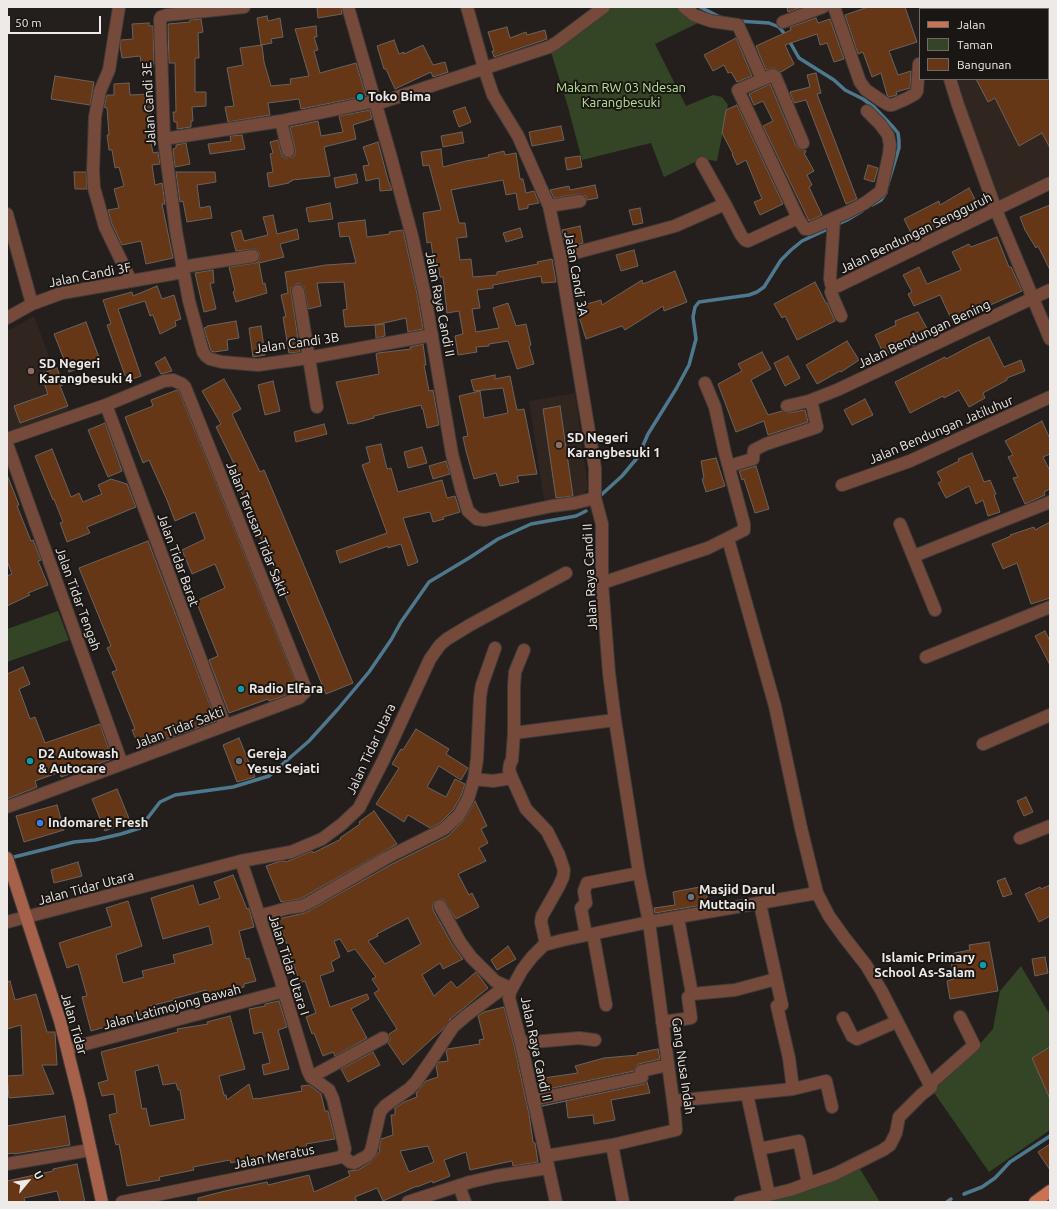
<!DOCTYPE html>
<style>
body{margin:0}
#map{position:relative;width:1057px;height:1209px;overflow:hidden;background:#241f1c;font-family:Ubuntu,sans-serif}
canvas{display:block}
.frame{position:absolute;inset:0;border:8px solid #edeae8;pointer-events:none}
.legend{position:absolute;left:919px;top:8px;width:130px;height:72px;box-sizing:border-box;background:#1a1613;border:1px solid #6e6b68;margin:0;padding:5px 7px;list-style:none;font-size:12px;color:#edeae8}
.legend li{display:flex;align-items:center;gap:8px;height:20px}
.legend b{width:20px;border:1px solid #6e6b68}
.north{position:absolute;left:8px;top:1161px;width:40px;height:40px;-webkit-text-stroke:3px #1a1613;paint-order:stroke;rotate:61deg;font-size:11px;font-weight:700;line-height:16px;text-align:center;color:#edeae8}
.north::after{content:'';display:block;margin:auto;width:14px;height:18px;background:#edeae8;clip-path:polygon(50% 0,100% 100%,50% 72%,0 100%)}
.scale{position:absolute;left:8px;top:16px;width:93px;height:18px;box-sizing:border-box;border:2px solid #edeae8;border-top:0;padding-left:5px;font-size:12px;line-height:14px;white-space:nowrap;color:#edeae8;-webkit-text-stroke:3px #1a1613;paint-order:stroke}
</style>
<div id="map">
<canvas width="1057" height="1209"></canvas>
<div class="frame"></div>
<ul class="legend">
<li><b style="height:5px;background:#ca7253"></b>Jalan</li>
<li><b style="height:11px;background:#334524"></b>Taman</li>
<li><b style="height:11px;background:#663716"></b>Bangunan</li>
</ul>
<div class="north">U</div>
<div class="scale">50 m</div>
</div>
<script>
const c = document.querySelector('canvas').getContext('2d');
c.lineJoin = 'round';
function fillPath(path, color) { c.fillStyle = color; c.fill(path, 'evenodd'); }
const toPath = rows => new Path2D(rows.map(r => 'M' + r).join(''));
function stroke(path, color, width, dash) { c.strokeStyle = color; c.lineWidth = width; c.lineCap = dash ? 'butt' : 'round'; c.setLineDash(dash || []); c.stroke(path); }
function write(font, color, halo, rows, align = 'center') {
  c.font = font + ' Ubuntu,sans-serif'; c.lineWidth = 4; c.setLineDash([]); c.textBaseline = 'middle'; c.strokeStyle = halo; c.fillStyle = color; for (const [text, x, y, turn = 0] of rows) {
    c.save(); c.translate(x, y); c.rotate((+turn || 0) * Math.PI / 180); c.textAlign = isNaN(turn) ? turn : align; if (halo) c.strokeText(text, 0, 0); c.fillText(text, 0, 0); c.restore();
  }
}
fillPath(toPath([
 [968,7,1050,7,1050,175,1002,199,997,197,967,113,958,79,1048,79,1048,9,963,9],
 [34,316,69,410,7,432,7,331],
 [575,393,588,489,582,495,544,500,529,401]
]), '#30251f');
fillPath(toPath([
 [612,7,679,7,700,22,655,44,686,106,713,95,722,97,728,105,717,161,701,159,664,177,651,143,582,160,568,107,551,52],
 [58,611,69,640,7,662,7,629],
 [1021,966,1050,1015,1050,1047,1032,1058,1050,1099,1050,1130,989,1172,933,1091,969,1056,993,1029,1000,991],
 [860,1169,880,1202,750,1202,797,1192]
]), '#334524');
stroke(toPath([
 [700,7,722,18],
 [738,21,769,23,779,27,787,37,799,58,834,80,845,90,863,99,874,107,893,127,898,133,899,141,899,148,887,187],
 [872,205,881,200,886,193],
 [836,225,847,220,862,211],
 [600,496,622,476,638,457,648,434,676,389,689,365,696,339,693,317,695,307,699,302,749,295,757,292,764,287,781,260,791,250,802,241,830,228],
 [10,858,74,842,95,840,121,834,140,828,160,802,175,795,233,787,269,776,309,741,338,709,369,672,391,640,401,622,429,582,469,558,498,539,531,524,576,516,586,511],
 [964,1194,982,1187,995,1178,1010,1162,1050,1136],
 [947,1202,951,1199]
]), '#4e788e', 3.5);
const building = toPath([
 [317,7,341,7,342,14,318,18,317,7],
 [787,7,802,7,788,12,787,7],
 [868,7,905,7,917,42,889,51,898,75,911,71,910,88,896,92,897,95,889,97,887,95,881,73,872,77,863,52,858,54,845,15,868,7],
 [267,16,268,21,280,18,283,37,271,39,272,43,261,45,257,18,267,16],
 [816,18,818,23,830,19,844,59,834,62,827,43,820,45,817,34,785,45,794,64,781,72,774,68,766,70,756,46,791,30,790,27,816,18],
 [201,19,203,32,198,33,199,58,195,58,195,92,206,92,206,106,192,107,193,121,191,121,191,127,177,129,177,122,174,122,173,112,176,112,175,63,169,63,168,24,190,22,190,20,201,19],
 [149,23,149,26,153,26,154,64,153,64,153,67,142,69,140,56,122,58,120,45,121,40,133,39,132,24,149,23],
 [316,26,317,37,314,37,318,50,314,51,320,73,356,63,366,96,301,109,299,99,268,103,270,115,228,122,225,107,234,106,227,68,243,65,240,48,262,45,264,62,271,86,291,84,290,79,309,76,295,29,316,26],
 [507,27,510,38,526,32,527,35,545,30,547,39,494,57,492,51,494,51,488,32,507,27],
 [736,38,752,76,737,82,731,72,728,73,724,65,713,71,704,55,736,38],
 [394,40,399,54,404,52,404,54,423,45,433,65,445,62,448,72,433,77,431,72,395,89,386,69,384,69,377,46,394,40],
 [816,73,821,93,817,94,857,199,846,204,806,100,794,103,790,92,810,87,807,75,816,73],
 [55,76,94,82,90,105,51,99,55,76],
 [976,79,1050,79,1050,148,1042,133,1019,146,995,98,988,102,976,79],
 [129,83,130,95,150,94,151,117,146,117,153,153,158,152,160,164,152,165,155,185,162,183,165,204,162,204,173,258,146,264,141,241,122,245,112,224,108,210,119,208,114,189,124,186,119,167,115,168,112,150,109,150,107,135,109,135,107,108,104,107,107,95,114,95,114,84,129,83],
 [770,84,796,146,799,149,805,150,806,152,804,153,814,171,807,175,812,185,809,187,822,215,809,221,763,126,773,121,763,101,754,105,749,94,770,84],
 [737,105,783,204,760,215,754,202,762,199,746,160,737,165,732,154,733,154,722,133,726,110,737,105],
 [465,107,471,122,459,127,453,111,465,107],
 [370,110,372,119,353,125,356,139,324,147,330,176,292,180,292,181,289,182,289,183,269,187,267,173,273,172,270,154,273,153,270,142,278,140,282,156,286,158,293,157,295,154,295,150,290,127,318,121,321,136,343,132,339,116,370,110],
 [561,126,564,140,532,146,529,132,561,126],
 [462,132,464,143,443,147,441,136,462,132],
 [242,135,245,149,210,154,208,144,231,141,230,136,242,135],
 [378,142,388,180,392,190,380,191,379,178,366,181,363,166,369,165,363,147,378,142],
 [186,143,190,164,175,167,173,149,176,148,176,145,186,143],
 [441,149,443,167,466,161,489,157,488,155,504,151,505,155,516,153,520,179,523,179,526,193,534,191,539,203,528,205,528,208,519,210,516,193,506,195,503,180,451,190,459,223,465,223,467,237,457,238,460,260,471,259,473,277,497,275,497,272,538,264,537,262,552,259,556,282,542,283,541,276,493,285,493,288,477,290,480,308,472,309,476,332,499,328,493,308,508,303,516,326,526,324,531,345,529,346,534,364,517,369,508,341,489,344,489,346,476,347,477,352,458,355,455,336,463,334,459,311,447,313,443,277,440,277,438,262,434,263,431,242,427,243,423,213,441,210,429,165,423,166,421,152,441,149],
 [580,156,582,167,567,170,565,158,580,156],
 [868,165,878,168,874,182,864,179,868,165],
 [74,172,86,172,87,189,75,189,74,172],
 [176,172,215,172,216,182,197,185,200,208,210,206,212,218,187,222,183,201,180,202,176,172],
 [356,174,358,183,336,188,334,178,356,174],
 [595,185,598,198,587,200,586,196,579,194,554,198,550,190,569,186,570,190,595,185],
 [969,188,978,205,949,222,914,239,904,219,939,201,940,205,969,188],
 [330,203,333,219,309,222,306,208,330,203],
 [1050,205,1050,270,1038,246,1036,248,1025,230,1020,217,1050,205],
 [640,208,643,223,633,225,629,210,640,208],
 [273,215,277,234,297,229,299,239,280,244,284,257,259,263,263,284,265,283,267,293,236,302,233,292,235,291,229,267,255,263,258,262,260,255,259,252,255,249,236,251,231,233,241,230,244,241,268,235,263,217,273,215],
 [365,220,367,237,390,234,389,232,403,230,417,293,423,329,408,332,406,318,375,325,345,327,343,310,347,309,344,282,317,283,321,306,308,309,304,287,300,284,296,284,291,288,291,292,300,352,289,353,283,317,286,317,281,295,288,293,285,272,326,265,356,263,349,236,340,237,338,223,365,220],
 [580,226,583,243,566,248,562,230,580,226],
 [520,228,523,237,506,242,503,233,520,228],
 [997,237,1009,267,1011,267,1022,291,970,314,971,317,954,325,940,295,914,306,908,294,912,292,903,275,919,267,927,284,961,270,952,252,969,244,971,247,997,237],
 [634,250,638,266,621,271,616,255,634,250],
 [213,270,214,283,210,283,216,309,204,312,195,273,213,270],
 [675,271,687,302,664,311,663,306,625,330,622,326,586,339,576,307,601,300,602,305,642,280,643,284,675,271],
 [815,282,826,303,827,303,835,321,797,340,785,316,782,318,774,304,815,282],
 [157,286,162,299,174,295,181,319,175,321,176,326,160,334,153,315,150,316,145,301,118,309,141,376,127,381,107,325,111,324,103,300,132,292,133,296,157,286],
 [918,312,930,334,914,343,915,345,906,348,905,345,884,355,875,335,896,325,895,321,918,312],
 [236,321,239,338,227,340,228,350,214,352,211,351,204,328,207,327,207,326,236,321],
 [86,322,100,360,69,372,54,334,86,322],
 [384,324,385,336,376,338,375,325,384,324],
 [261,326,265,355,253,357,249,328,261,326],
 [989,337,1004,367,1021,360,1025,371,1007,378,1007,380,983,393,985,398,969,407,959,390,944,398,943,396,910,413,895,382,945,357,946,359,972,345,989,337],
 [847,341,859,360,841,372,840,371,817,384,806,365,847,341],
 [423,344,426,365,424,365,429,391,433,390,439,425,427,428,423,409,422,409,421,405,374,416,374,418,352,424,352,423,348,424,336,382,379,374,376,354,378,353,411,349,410,347,423,344],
 [762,352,771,369,751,380,768,415,782,411,788,413,805,410,808,422,768,435,764,421,736,432,718,384,742,371,738,364,762,352],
 [788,356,800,378,785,386,774,363,788,356],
 [165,357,172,371,161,374,155,363,165,357],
 [57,368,63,385,60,386,68,406,20,423,14,406,48,394,41,374,57,368],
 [495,375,495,379,510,376,517,410,524,409,537,474,517,476,519,482,500,486,496,473,474,479,466,451,463,437,468,436,459,396,480,391,484,418,508,413,503,388,474,391,471,380,495,375],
 [224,379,241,409,232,414,260,472,264,470,353,683,326,694,237,481,242,480,216,427,221,424,202,391,224,379],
 [273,381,280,411,265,415,258,385,273,381],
 [177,390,179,391,298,688,295,692,269,701,268,699,229,713,209,660,218,656,196,601,225,588,215,564,192,574,182,550,205,539,195,512,175,521,167,500,149,460,143,463,125,417,153,406,151,400,177,390],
 [865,399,873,415,852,425,844,410,865,399],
 [560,406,573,496,556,498,543,409,560,406],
 [1042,421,1050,439,1050,454,1043,457,1050,471,1050,489,1044,492,1045,495,1025,504,1013,478,1018,477,1008,457,1013,455,1005,441,1042,421],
 [105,423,122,471,108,477,88,430,105,423],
 [324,424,327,434,296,442,294,432,324,424],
 [381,444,387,469,391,468,398,492,442,480,447,498,455,496,460,512,443,517,444,519,433,522,430,512,403,518,418,562,408,566,401,544,388,548,388,546,340,563,336,551,387,533,362,465,370,462,366,447,381,444],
 [422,447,427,463,408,468,404,452,422,447],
 [52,449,71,497,79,493,83,502,102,494,98,485,111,479,127,484,136,507,87,527,90,533,67,542,60,523,63,522,54,499,53,500,35,456,52,449],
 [972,453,984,482,990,480,996,494,994,495,1000,512,988,516,983,500,976,504,969,486,946,498,938,483,942,481,937,472,959,461,958,459,972,453],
 [716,458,725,486,706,492,702,479,704,478,701,461,716,458],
 [446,461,450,474,433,479,429,466,446,461],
 [756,466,769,509,755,513,744,479,742,480,739,471,756,466],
 [7,477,8,477,19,505,17,506,31,541,33,540,41,560,38,561,48,585,28,593,30,595,7,606,7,576,12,574,7,561,7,477],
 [1050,522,1050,598,1031,604,1017,563,1003,569,992,544,1011,536,1010,535,1034,527,1035,530,1050,522],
 [148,541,216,721,140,749,132,730,135,729,112,672,117,670,107,648,111,646,79,568,148,541],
 [1045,631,1050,641,1050,665,1035,636,1045,631],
 [23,667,30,684,19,689,30,719,35,717,45,743,100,724,112,759,61,777,60,772,35,781,37,787,7,799,7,674,23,667],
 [416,729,449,749,446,754,468,768,461,780,439,766,427,787,446,797,455,779,465,784,461,796,453,810,440,823,430,828,408,815,404,822,376,804,399,768,392,764,401,749,403,750,416,729],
 [239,738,255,777,237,782,223,745,239,738],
 [117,789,130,821,105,831,92,799,117,789],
 [1026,797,1033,812,1024,816,1017,801,1026,797],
 [475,801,487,826,481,829,488,843,479,848,486,861,458,874,469,895,472,893,479,907,456,919,444,900,440,899,434,902,433,905,433,910,453,946,463,959,443,969,440,963,422,975,434,996,451,981,457,988,476,972,488,988,449,1020,451,1019,443,1029,403,1065,388,1043,390,1039,389,1034,397,1029,374,993,379,990,372,979,376,977,355,949,348,952,340,939,334,941,340,957,331,962,334,971,320,976,330,1007,367,994,369,999,351,1009,367,1038,335,1056,333,1052,323,1056,314,1033,312,1034,306,1017,316,1013,305,981,300,983,278,919,305,913,392,864,448,836,464,820,475,801],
 [408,918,421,944,385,964,368,941,378,936,377,934,408,918],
 [57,805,64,830,24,842,16,816,57,805],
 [374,811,397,844,300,899,281,902,266,866,281,861,285,861,286,862,312,851,313,853,341,839,340,838,360,824,359,822,374,811],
 [78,862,82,876,54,883,51,870,78,862],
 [233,875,247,909,249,908,254,927,239,931,246,959,249,958,256,981,244,984,244,987,227,992,226,989,207,994,206,990,173,999,174,1000,150,1006,152,1012,114,1022,115,1024,91,1031,82,997,87,996,78,964,67,968,59,943,112,926,106,908,128,901,142,946,116,955,123,983,144,977,142,971,175,963,173,955,213,944,209,926,163,939,151,898,193,885,199,905,220,898,214,882,233,875],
 [1005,878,1012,894,1003,897,997,881,1005,878],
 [1050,885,1050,916,1039,922,1025,894,1040,887,1041,889,1050,885],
 [705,886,708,903,714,903,655,913,654,908,675,905,673,892,705,886],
 [989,942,998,991,950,999,947,981,954,979,950,954,970,950,969,945,989,942],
 [508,946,516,959,497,970,491,960,508,946],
 [1045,957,1048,973,1035,976,1032,959,1045,957],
 [10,981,15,1000,36,994,47,1032,55,1032,57,1065,42,1065,54,1094,9,1098,7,1076,23,1075,21,1025,7,1029,7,982,10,981],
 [279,1001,287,1027,278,1030,289,1069,264,1075,262,1065,270,1063,262,1032,254,1034,249,1009,265,1006,265,1004,279,1001],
 [504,1007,514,1045,529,1114,533,1142,535,1143,538,1162,513,1166,512,1161,470,1170,466,1152,444,1160,450,1176,433,1183,432,1181,417,1187,417,1186,383,1201,377,1188,355,1197,357,1202,198,1202,198,1198,225,1191,267,1182,268,1185,309,1175,314,1192,350,1176,348,1171,358,1170,371,1162,380,1151,379,1149,381,1139,393,1135,391,1115,395,1115,395,1108,404,1102,417,1097,416,1093,426,1081,438,1077,436,1066,439,1062,448,1061,446,1051,447,1049,480,1044,479,1040,484,1039,478,1016,484,1012,504,1007],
 [428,1146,434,1162,409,1172,400,1151,428,1146],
 [230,1016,245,1069,219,1076,224,1095,226,1095,227,1100,249,1084,253,1099,257,1098,257,1099,302,1091,301,1086,309,1085,321,1094,325,1111,328,1111,335,1139,306,1144,307,1147,251,1159,251,1158,231,1163,230,1160,193,1167,194,1170,159,1177,160,1180,127,1186,119,1144,116,1145,109,1115,117,1113,114,1094,102,1096,98,1083,108,1080,101,1052,178,1032,177,1029,208,1024,207,1022,230,1016],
 [158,1065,163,1085,176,1083,178,1090,180,1090,185,1119,150,1126,146,1108,142,1109,135,1071,158,1065],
 [1050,1047,1050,1099,1032,1058,1050,1047],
 [658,1049,660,1059,639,1064,636,1066,634,1071,539,1091,537,1079,578,1073,575,1066,604,1058,638,1055,637,1053,658,1049],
 [373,1052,380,1065,348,1082,341,1069,373,1052],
 [647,1082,650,1093,611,1100,615,1120,594,1124,593,1115,568,1118,566,1101,542,1106,644,1084,647,1082],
 [65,1116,70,1145,14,1154,14,1153,7,1154,7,1126,65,1116],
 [1050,1144,1050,1170,1038,1152,1050,1144],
 [77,1164,85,1202,60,1202,57,1191,24,1198,25,1202,7,1202,7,1181,53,1171,53,1169,77,1164]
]);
fillPath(building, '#663716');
stroke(building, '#69635f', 1);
const street = toPath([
 [119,7,109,70,100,91,95,117,93,171,94,188,105,227,131,281],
 [244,7,167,15,161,17,160,19,164,139,176,231,189,301,203,352,206,356,210,359,222,362,258,365,308,358,432,335],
 [348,7,390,154,412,236,425,296,452,454,462,492,468,511,477,519,485,520,552,506,575,503,595,498],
 [467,7,484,68,493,95,518,136,549,206,560,257,595,468,595,498,602,524,602,583,609,673,615,720,639,873,649,922,563,940,544,945,532,957,522,970,510,992,509,998,521,1043,556,1202],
 [684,7,694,15,711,21,738,25,762,79],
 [834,7,860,82,866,90,882,101,889,105,892,105,906,99,915,94,917,91,919,64],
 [933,7,933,9],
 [783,22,823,7],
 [950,79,958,105,996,210,1050,339],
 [376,104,549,47,556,43,604,7],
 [281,121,288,151],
 [164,139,281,121,376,101],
 [702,163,725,204],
 [549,206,580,201],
 [7,214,32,304],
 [798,218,738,90,773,75,775,76,803,143],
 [834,219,830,278,831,284,834,286,838,286,1050,183],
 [560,257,675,226,725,204,741,235,745,240,748,241,798,218,805,229,809,229,848,212,865,203,881,191,889,154,890,145,888,135,880,124,867,111],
 [182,267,253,256],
 [834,286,831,292,834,300,841,316],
 [298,291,317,407],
 [7,318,32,304,62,293,183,272],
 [106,405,225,725],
 [787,406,809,401,837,390,1050,290],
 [7,439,106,405,164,381,173,380,182,384,185,387,305,687,305,692,299,698,7,807],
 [7,444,122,764],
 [729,466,753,459,754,450,766,444,817,427,811,400],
 [842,485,910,461,1050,397],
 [900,524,935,610],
 [914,556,1050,502],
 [602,583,708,548,744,530,744,524,725,453,715,407,705,383],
 [926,657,1050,607],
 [514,733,514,686,515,672,524,650],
 [983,744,1050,715],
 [474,779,493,781,512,778],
 [1020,838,1050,826],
 [760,904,782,1005,777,1006,789,1058,793,1089],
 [440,906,460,942,471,957,495,981,506,986],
 [259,916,288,908,302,906,310,902,388,857,444,829,459,815,468,799,474,779,477,759,480,697,482,685,495,648],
 [7,922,241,861,291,852,322,839,342,824,359,808,383,761,430,659,440,645,447,639,470,625,566,573],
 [593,934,606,1005],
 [586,935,581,908,586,903,584,891,587,883,639,873],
 [546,944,541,922,542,916,559,886,563,877,564,870,559,855,547,831,526,809,512,778,509,770,510,764,512,760,514,733,615,720],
 [692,994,735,990,776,979],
 [843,1018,852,1036,857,1039,896,1022],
 [662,1022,691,1018,688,997,692,994,678,918],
 [521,1043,579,1038,595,1040],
 [67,1049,284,991],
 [311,1077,383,1038],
 [930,1084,974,1045,960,1017],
 [747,1094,769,1195],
 [533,1100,642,1077,641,1071,668,1065],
 [673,1101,793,1089,826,1081,832,1107],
 [612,1145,623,1202],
 [759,1149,799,1141,808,1183],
 [343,1156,350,1162,354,1163,367,1156,371,1151,380,1112,385,1106,409,1089,416,1082,434,1056,453,1027,467,1015,506,986,510,992],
 [546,1156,612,1145,676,1130,675,1116,649,922,817,893,801,828,775,706,728,539],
 [7,1164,90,1150],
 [459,1186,465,1202],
 [122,1202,337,1158,343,1156,345,1149,333,1099,329,1090,311,1077,308,1071,280,978,241,861],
 [408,1202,470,1182,496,1176,548,1168],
 [740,1202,790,1190,835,1174,883,1150,890,1145,896,1133,899,1117,921,1095,931,1087,881,990,866,965,844,937,829,916,817,893]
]);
const secondary = toPath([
 [7,858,60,1021,80,1101,102,1202]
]);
const primary = toPath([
 [1035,1202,1050,1191]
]);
stroke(street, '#403b39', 14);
stroke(secondary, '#403b39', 14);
stroke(primary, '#403b39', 14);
stroke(street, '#754a3b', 12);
stroke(secondary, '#a56149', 12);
stroke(primary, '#ca7253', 12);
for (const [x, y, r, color] of [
 [360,97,4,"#0f9aa8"],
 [31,371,4,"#8d6e63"],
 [559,445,4,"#8d6e63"],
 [241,689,4,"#0f9aa8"],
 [30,761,4,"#0f9aa8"],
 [239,761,4,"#6b7280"],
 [40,823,4,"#3f7fe0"],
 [691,897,4,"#6b7280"],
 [983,965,4,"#0f9aa8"]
]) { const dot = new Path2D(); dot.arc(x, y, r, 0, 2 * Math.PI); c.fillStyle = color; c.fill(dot); stroke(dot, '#1a1613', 1.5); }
write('13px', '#b7e397', '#1a1613', [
 ["Makam RW 03 Ndesan",621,88],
 ["Karangbesuki",621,103]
]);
write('bold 13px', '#edeae8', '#1a1613', [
 ["Toko Bima",368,97],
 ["SD Negeri",39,364],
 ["Karangbesuki 4",39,379],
 ["SD Negeri",567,438],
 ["Karangbesuki 1",567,453],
 ["Radio Elfara",249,689],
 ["D2 Autowash",38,754],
 ["& Autocare",38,769],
 ["Gereja",247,754],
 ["Yesus Sejati",247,769],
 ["Indomaret Fresh",48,823],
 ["Masjid Darul",699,890],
 ["Muttaqin",699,905],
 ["Islamic Primary",975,958,"right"],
 ["School As-Salam",975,973,"right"]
], 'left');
write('13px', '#edeae8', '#1a1613', [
 ["Jalan Candi 3E",149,104,-93],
 ["Jalan Bendungan Sengguruh",916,233,-26],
 ["Jalan Candi 3A",576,274,80],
 ["Jalan Candi 3F",90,275,-11],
 ["Jalan Raya Candi II",440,304,79],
 ["Jalan Bendungan Bening",924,334,-25],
 ["Jalan Candi 3B",297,343,-8],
 ["Jalan Bendungan Jatiluhur",941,430,-23],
 ["Jalan Terusan Tidar Sakti",257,529,68],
 ["Jalan Tidar Barat",178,560,70],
 ["Jalan Raya Candi II",590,577,-93],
 ["Jalan Tidar Tengah",78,599,70],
 ["Jalan Tidar Sakti",179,728,-21],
 ["Jalan Tidar Utara",371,749,-65],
 ["Jalan Tidar Utara",86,888,-15],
 ["Jalan Tidar Utara I",289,965,72],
 ["Jalan Latimojong Bawah",172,1007,-15],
 ["Jalan Tidar",74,1024,74],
 ["Jalan Raya Candi II",536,1049,78],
 ["Gang Nusa Indah",683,1066,82],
 ["Jalan Meratus",274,1157,-11]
]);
</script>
